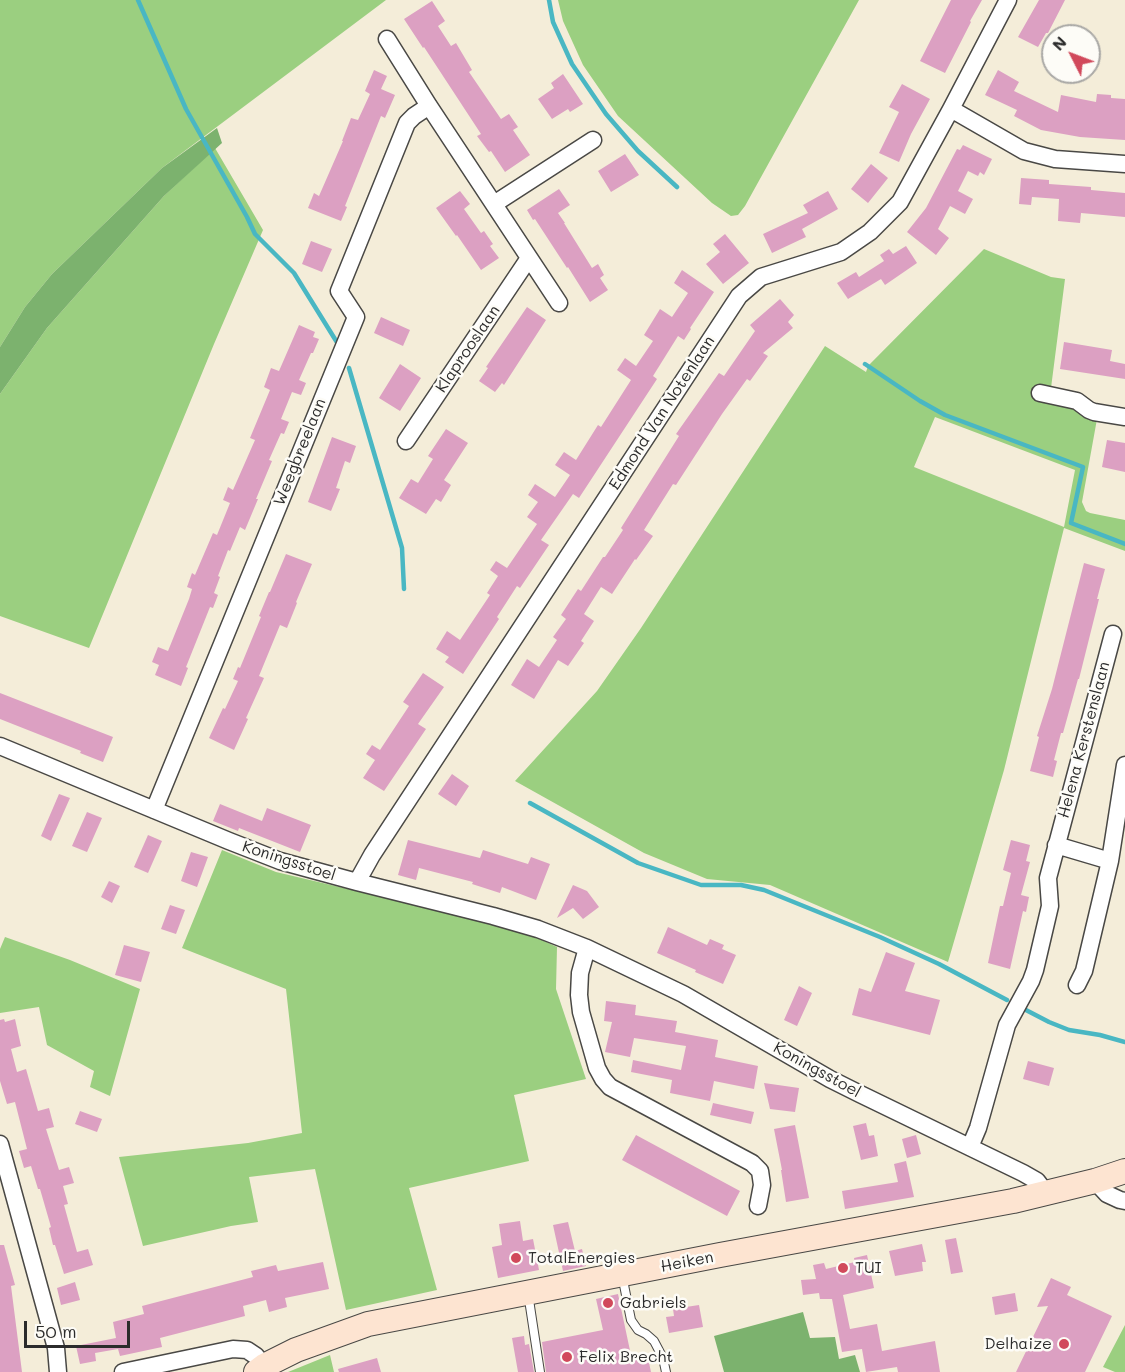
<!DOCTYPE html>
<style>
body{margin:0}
#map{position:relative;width:1125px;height:1372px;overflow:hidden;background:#f4edd9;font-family:Mali,sans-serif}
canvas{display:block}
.north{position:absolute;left:1041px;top:24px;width:60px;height:60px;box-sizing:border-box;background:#fdfcf7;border:2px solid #a9a8a5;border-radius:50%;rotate:312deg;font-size:16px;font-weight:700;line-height:24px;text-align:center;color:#2b2b2b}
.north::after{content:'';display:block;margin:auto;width:21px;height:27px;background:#d1495b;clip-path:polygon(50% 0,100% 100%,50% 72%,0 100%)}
.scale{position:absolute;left:24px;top:1321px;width:106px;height:27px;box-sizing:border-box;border:3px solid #2b2b2b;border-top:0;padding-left:8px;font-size:18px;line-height:21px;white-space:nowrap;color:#2b2b2b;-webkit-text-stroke:4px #fdfcf7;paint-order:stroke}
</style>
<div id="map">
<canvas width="1125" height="1372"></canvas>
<div class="north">N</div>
<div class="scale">50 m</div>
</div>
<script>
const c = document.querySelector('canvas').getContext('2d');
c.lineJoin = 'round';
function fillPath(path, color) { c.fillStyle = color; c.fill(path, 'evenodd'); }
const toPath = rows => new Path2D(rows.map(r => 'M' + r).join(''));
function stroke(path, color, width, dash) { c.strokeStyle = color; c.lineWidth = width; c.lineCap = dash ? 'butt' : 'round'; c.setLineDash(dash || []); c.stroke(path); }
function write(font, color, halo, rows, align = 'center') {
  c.font = font + ' Mali,sans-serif'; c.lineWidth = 5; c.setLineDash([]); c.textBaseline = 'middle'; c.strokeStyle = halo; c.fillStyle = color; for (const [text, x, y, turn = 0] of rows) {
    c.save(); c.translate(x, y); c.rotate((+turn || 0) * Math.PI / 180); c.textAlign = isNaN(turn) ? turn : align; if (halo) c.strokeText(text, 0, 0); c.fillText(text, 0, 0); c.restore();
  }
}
fillPath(toPath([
 [0,0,386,0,162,168,52,274,25,307,0,347],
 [558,0,859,0,745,206,738,215,731,216,712,203,618,116,583,65,563,21],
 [215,148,263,230,214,344,89,648,0,616,0,394,47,328,164,196],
 [984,249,1051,277,1065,279,1051,388,1066,403,1097,419,1082,502,1086,511,1090,513,1125,520,1125,551,1064,528,1004,770,948,962,770,885,707,879,644,853,515,781,597,691,641,628,825,346,866,372,868,366],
 [935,417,1075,470,1064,527,914,467],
 [222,850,276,872,399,901,531,935,557,947,556,989,586,1079,514,1095,529,1161,409,1188,437,1290,346,1310,315,1169,249,1177,258,1222,231,1226,143,1246,119,1157,248,1143,302,1133,286,989,182,948],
 [5,937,70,960,140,989,110,1096,90,1087,94,1071,47,1045,39,1007,0,1013,0,949],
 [1125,1325,1125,1372,1115,1372,1103,1367],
 [330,1355,334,1372,288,1372,293,1370]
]), '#9bcf80');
fillPath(toPath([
 [217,128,222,143,164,196,47,328,0,394,0,347,25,307,52,274,162,168],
 [803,1312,810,1338,835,1337,839,1359,855,1355,860,1372,724,1372,714,1336]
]), '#7cb26e');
stroke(toPath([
 [138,0,186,109,247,217,255,234,294,273,338,344],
 [549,0,553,22,572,64,606,114,638,151,677,187],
 [865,364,920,401,945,415,1083,467,1071,523,1125,544],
 [349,368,402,548,404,589],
 [530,803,638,863,701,885,741,885,764,890,880,937,939,964,1007,1000],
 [1024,1009,1049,1022,1069,1030,1100,1035,1125,1042]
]), '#49b7c3', 4.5);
fillPath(toPath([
 [951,0,982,0,970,21,971,22,945,73,920,61],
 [1039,0,1065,0,1048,33,1046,33,1038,47,1018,37],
 [432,1,445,21,438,26,451,46,456,43,472,70,469,72,501,119,509,114,518,127,513,130,530,155,505,172,491,151,489,152,477,136,481,134,424,47,423,48,404,19],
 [374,70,387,76,381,89,395,95,385,118,381,116,345,206,347,207,341,221,308,208,314,193,319,196,343,141,342,141,351,118,358,120,370,94,365,91],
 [998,70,1019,82,1014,91,1058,112,1061,95,1096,102,1097,94,1111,95,1111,98,1125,99,1125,140,1080,137,1041,130,1014,116,1017,110,985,95],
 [563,74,583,104,570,112,568,109,552,119,538,99,554,88,551,83],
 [902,84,930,99,911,134,899,162,879,153,899,112,889,107],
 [963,145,992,159,984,175,980,172,978,176,968,171,958,191,973,199,965,214,950,206,938,229,949,238,936,255,907,232,926,208,957,149,960,150],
 [625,154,639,175,611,192,598,171],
 [871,164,888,178,868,203,851,189],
 [1021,178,1049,180,1049,184,1091,187,1091,190,1125,193,1125,217,1081,213,1080,223,1058,221,1059,199,1032,197,1031,205,1019,204],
 [559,189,570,205,558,213,565,223,564,223,592,268,598,264,604,275,600,278,608,290,590,302,568,267,567,268,535,219,533,220,527,210],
 [460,191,470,204,464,209,481,233,484,231,493,244,490,246,499,258,481,270,457,235,456,236,436,208],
 [828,191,838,209,802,229,806,237,772,253,763,234,808,213,803,205],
 [725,234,749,263,723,284,706,264,720,252,713,244],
 [311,241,332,249,322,272,302,264],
 [906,246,917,263,885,285,881,279,848,299,837,283,856,272,859,277,884,261,880,255,889,249,893,254],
 [682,270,714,292,690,328,691,329,684,340,678,336,653,376,657,379,579,498,573,494,541,540,549,545,520,588,517,586,497,617,499,619,463,674,445,662,449,657,436,649,447,631,460,640,490,595,487,593,498,576,490,570,496,561,507,568,537,524,527,517,538,502,528,495,535,484,555,497,570,475,555,465,564,452,576,460,598,425,601,427,631,380,617,370,625,358,636,366,653,341,644,335,660,309,672,317,688,293,674,283],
 [780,299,794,315,788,322,793,328,763,353,768,356,750,381,747,379,722,414,676,485,673,484,644,530,653,536,636,560,635,559,612,594,601,587,584,614,594,621,581,641,584,643,568,666,558,660,534,699,511,685,527,659,539,667,557,640,553,637,566,619,561,615,578,589,581,591,603,557,605,557,623,530,621,528,679,436,676,434,719,373,724,376,755,331,750,325],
 [527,307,546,320,504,385,502,383,495,392,479,381,488,368,486,367],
 [381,317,410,330,403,346,374,333],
 [299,325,315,332,313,337,319,339,313,353,311,353,299,380,306,383,301,395,292,392,281,419,289,422,284,434,281,433,269,460,272,461,256,499,258,499,245,530,240,527,230,551,228,550,218,576,220,577,214,593,218,595,213,608,210,607,186,667,188,668,181,686,155,675,159,665,152,662,158,647,168,651,189,599,192,589,187,587,192,573,195,575,213,533,217,535,230,503,223,500,228,487,233,490,255,440,250,438,270,390,264,387,271,368,279,371],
 [1064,342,1112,350,1110,361,1125,364,1125,379,1060,369],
 [400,364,421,378,400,411,379,398],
 [446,429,468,443,444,480,451,485,441,502,436,499,426,514,399,498,411,479,418,483,433,459,428,456],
 [332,437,356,446,350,463,345,461,336,488,340,489,331,511,308,502],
 [1107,440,1125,443,1125,472,1102,467],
 [286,554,312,564,296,602,297,603,287,628,280,625,259,676,264,678,246,718,248,719,234,750,209,738,223,708,225,709,238,681,233,679,238,667,240,668,261,617,259,616,269,592,270,592],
 [1084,563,1105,569,1097,599,1099,599,1079,679,1078,679,1063,733,1061,733,1054,760,1057,761,1053,777,1030,771,1039,737,1037,736,1052,689],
 [423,673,444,687,418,724,426,729,384,791,363,778,375,760,366,754,372,745,380,750,409,706,403,702],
 [0,693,113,737,103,762,80,753,81,751,0,719],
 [452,774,469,786,456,806,438,794],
 [59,794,70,798,51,841,41,836],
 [220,804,262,821,267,808,311,825,300,852,239,828,238,831,213,821],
 [87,812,102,818,87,852,72,846],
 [148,835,162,841,148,873,134,867],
 [408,840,480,858,483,850,528,864,531,857,550,864,536,900,502,887,500,893,472,884,473,882,419,868,416,880,398,875],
 [1011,840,1030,845,1026,861,1030,862,1021,895,1029,897,1026,912,1023,911,1010,969,988,963,1000,906,1003,906,1011,873,1003,870],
 [191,852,208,857,197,887,181,881],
 [109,881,120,886,112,903,101,897],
 [573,885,587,891,599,907,583,919,573,908,557,918],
 [170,905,185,910,176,934,161,929],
 [668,927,707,945,710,939,724,945,722,949,736,955,723,984,695,972,696,970,657,953],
 [124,945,150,952,141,982,115,975],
 [886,952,915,963,905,991,940,1000,930,1035,852,1015,859,988,871,992],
 [799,986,812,993,797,1026,784,1020],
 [606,1001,636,1005,635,1015,677,1021,675,1032,718,1040,715,1057,758,1066,754,1089,714,1081,710,1101,670,1093,672,1080,631,1072,633,1060,681,1070,686,1046,634,1038,630,1057,605,1052,612,1022,604,1021],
 [4,1019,5,1022,15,1019,21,1046,11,1049,17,1072,26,1069,38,1111,49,1108,54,1127,46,1129,59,1170,69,1167,74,1183,63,1186,68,1204,64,1205,77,1252,88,1249,93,1265,64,1274,55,1245,53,1245,49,1228,51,1227,40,1189,38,1189,31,1166,24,1168,19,1151,27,1149,15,1102,7,1104,0,1081,0,1020],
 [1028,1061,1054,1068,1049,1086,1023,1079],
 [764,1083,799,1088,795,1112,770,1109],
 [713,1103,754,1112,751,1124,710,1115],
 [80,1111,102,1119,97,1132,75,1124],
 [866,1123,869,1136,874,1135,878,1156,861,1160,853,1126],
 [795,1125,809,1198,786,1202,781,1170,782,1170,774,1129],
 [636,1135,740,1191,727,1216,622,1160],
 [916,1135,921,1154,907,1158,902,1139],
 [906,1161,914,1197,845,1209,842,1191,898,1182,894,1164],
 [520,1221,523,1241,533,1239,539,1270,498,1278,492,1247,502,1245,499,1224],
 [568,1222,575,1251,582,1249,586,1266,563,1271,553,1225],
 [956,1238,963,1272,951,1274,945,1240],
 [922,1244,926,1262,922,1262,923,1271,895,1276,889,1251],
 [0,1245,4,1245,15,1285,11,1286,22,1372,0,1372],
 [867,1255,874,1288,843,1295,850,1329,877,1324,882,1351,935,1341,940,1372,898,1372,897,1367,866,1372,862,1349,842,1352,832,1299,820,1299,819,1293,803,1295,801,1280,816,1279,813,1265,824,1263,826,1269,855,1262,854,1258],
 [323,1262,329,1289,285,1298,287,1307,269,1312,266,1300,243,1306,245,1316,160,1338,162,1347,120,1356,118,1349,95,1353,96,1361,80,1364,76,1346,116,1338,113,1322,144,1314,142,1306,253,1277,251,1271,276,1265,278,1271],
 [1051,1278,1071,1287,1067,1295,1112,1316,1085,1372,1016,1372,1048,1306,1037,1307],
 [75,1282,80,1300,61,1305,57,1288],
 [1015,1293,1018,1311,995,1315,992,1297],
 [618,1294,632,1360,648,1358,651,1372,546,1372,542,1342,603,1330,596,1299],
 [699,1305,703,1327,669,1333,666,1317,674,1316,673,1309],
 [524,1336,525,1345,529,1344,534,1372,518,1372,512,1338],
 [377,1358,381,1372,339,1372,338,1369]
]), '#dca0c2');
const lane = toPath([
 [622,1275,631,1320,638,1330,646,1334,654,1341,663,1358,666,1372],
 [528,1293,540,1372]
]);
const street = toPath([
 [387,39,429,106,559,303],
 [951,109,1024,151,1055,159,1125,164],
 [494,204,593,140],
 [1040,393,1077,401,1089,410,1094,412,1125,417],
 [406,441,529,258],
 [0,746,229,841,280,861,357,882,493,916,538,929,587,948,683,994,830,1079,860,1094,1023,1173,1037,1181,1046,1193],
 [154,810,356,317,339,291,407,123,414,116,429,106],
 [1056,845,1110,861],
 [357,882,372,855,739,296,761,277,841,252,870,232,900,202,951,109,1008,0],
 [587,948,580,973,579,995,581,1012,597,1068,603,1079,610,1087,752,1163,760,1171,762,1185,758,1206],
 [1077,985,1084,971,1110,861,1125,765],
 [0,1144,56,1348,58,1372],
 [970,1147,978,1128,1007,1025,1031,981,1035,970,1050,906,1048,878,1113,634],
 [1095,1181,1107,1194,1120,1200,1125,1201],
 [123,1372,233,1349,247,1350,256,1356,264,1366]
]);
const secondary = toPath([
 [256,1372,264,1366,296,1350,368,1324,720,1255,1013,1201,1095,1181,1125,1171]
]);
stroke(lane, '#494845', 10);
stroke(street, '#494845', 19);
stroke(secondary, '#494845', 26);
stroke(lane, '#fff', 8);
stroke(street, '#fff', 16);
stroke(secondary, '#fde4d1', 24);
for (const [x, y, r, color] of [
 [516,1258,6,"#d1495b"],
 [843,1268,6,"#d1495b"],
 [608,1303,6,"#d1495b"],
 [1064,1344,6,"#d1495b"],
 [567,1357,6,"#d1495b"]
]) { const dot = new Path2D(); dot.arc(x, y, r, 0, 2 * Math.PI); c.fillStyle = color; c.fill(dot); stroke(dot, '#fdfcf7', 2); }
write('16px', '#2b2b2b', '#fdfcf7', [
 ["Klaprooslaan",468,349,-56],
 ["Edmond Van Notenlaan",662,413,-57],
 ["Weegbreelaan",300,452,-68],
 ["Helena Kerstenslaan",1084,740,-75],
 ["Koningsstoel",289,861,18],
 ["Koningsstoel",817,1070,29],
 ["Heiken",687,1262,-11]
]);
write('16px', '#2b2b2b', '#fdfcf7', [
 ["TotalEnergies",528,1258],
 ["TUI",855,1268],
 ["Gabriels",620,1303],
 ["Delhaize",1052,1344,"right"],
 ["Felix Brecht",579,1357]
], 'left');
</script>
